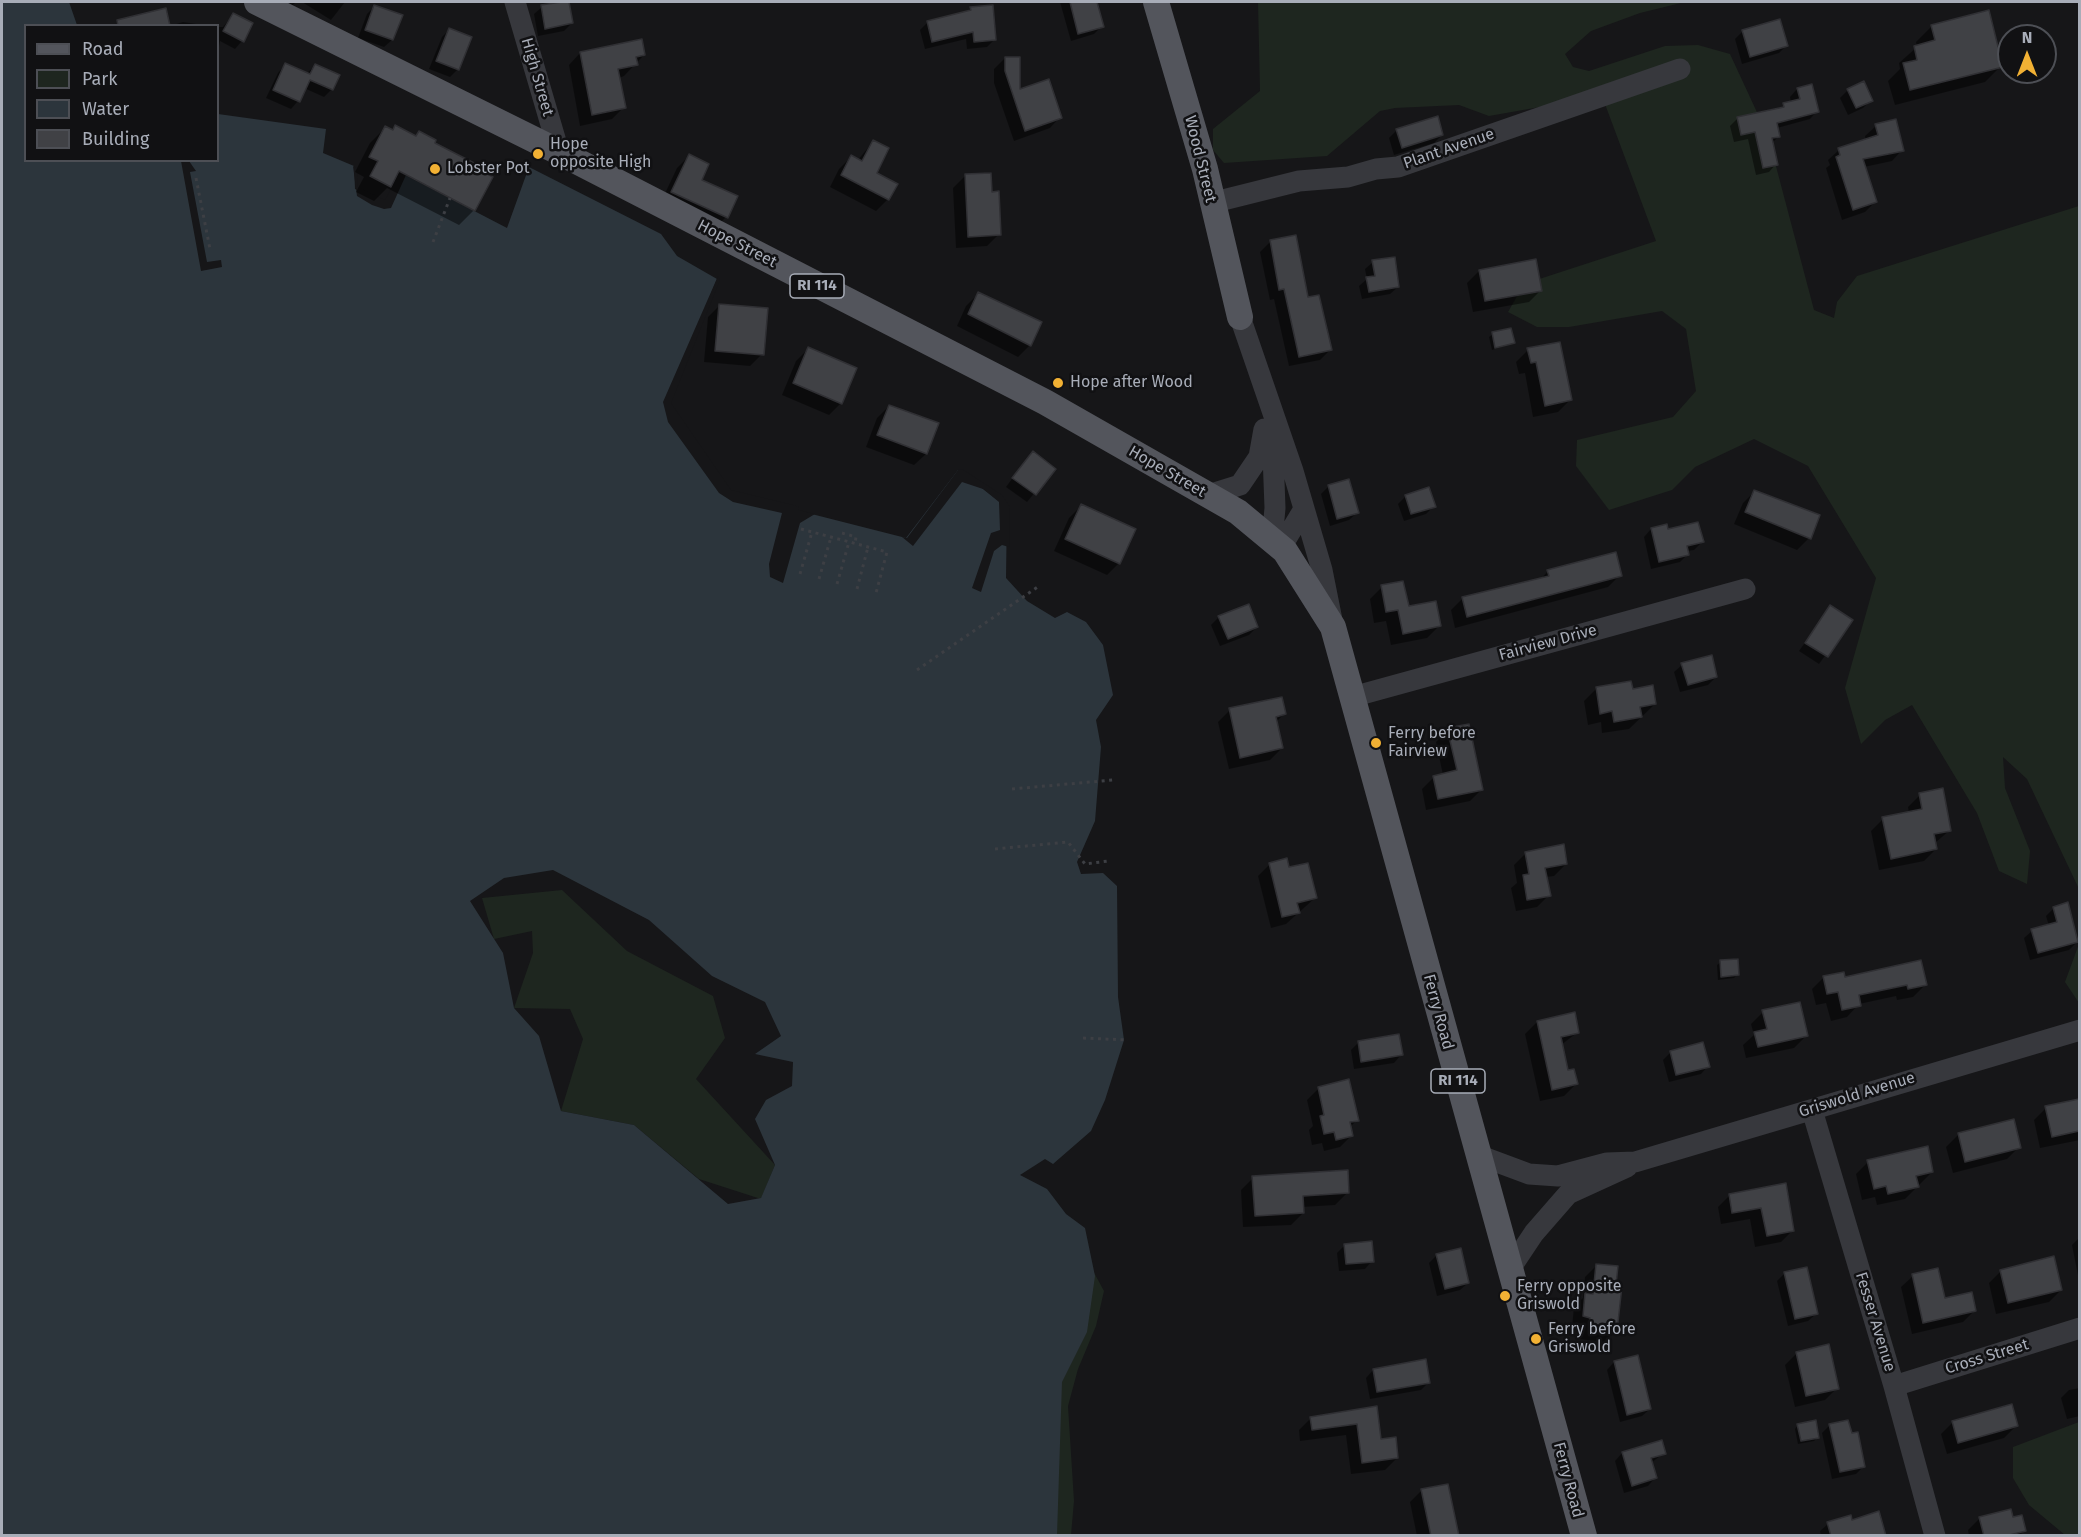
<!DOCTYPE html>
<style>
body{margin:0}
#map{position:relative;width:2081px;height:1537px;overflow:hidden;background:#161618;font-family:"Fira Sans",sans-serif}
canvas{display:block}
.frame{position:absolute;inset:0;border:3px solid #a8adb8;pointer-events:none}
.legend{position:absolute;left:24px;top:24px;width:195px;height:138px;box-sizing:border-box;background:#111113;border:2px solid #4d4f55;margin:0;padding:8px 10px;list-style:none;font-size:18px;color:#a8adb8}
.legend li{display:flex;align-items:center;gap:12px;height:30px}
.legend b{width:30px;border:2px solid #4d4f55}
.north{position:absolute;left:1997px;top:24px;width:60px;height:60px;box-sizing:border-box;background:#111113;border:2px solid #4d4f55;border-radius:50%;rotate:0deg;font-size:16px;font-weight:700;line-height:24px;text-align:center;color:#a8adb8}
.north::after{content:'';display:block;margin:auto;width:21px;height:27px;background:#f2b134;clip-path:polygon(50% 0,100% 100%,50% 72%,0 100%)}
</style>
<div id="map">
<canvas width="2081" height="1537"></canvas>
<div class="frame"></div>
<ul class="legend">
<li><b style="height:8px;background:#53555c"></b>Road</li>
<li><b style="height:16px;background:#1e261f"></b>Park</li>
<li><b style="height:16px;background:#2c353c"></b>Water</li>
<li><b style="height:16px;background:#404145"></b>Building</li>
</ul>
<div class="north">N</div>
</div>
<script>
const c = document.querySelector('canvas').getContext('2d');
c.lineJoin = 'round';
function fillPath(path, color) { c.fillStyle = color; c.fill(path, 'evenodd'); }
const toPath = rows => new Path2D(rows.map(r => 'M' + r).join(''));
function stroke(path, color, width, dash) { c.strokeStyle = color; c.lineWidth = width; c.lineCap = dash ? 'butt' : 'round'; c.setLineDash(dash || []); c.stroke(path); }
function write(font, color, halo, rows, align = 'center') {
  c.font = font + ' "Fira Sans",sans-serif'; c.lineWidth = 5; c.setLineDash([]); c.textBaseline = 'middle'; c.strokeStyle = halo; c.fillStyle = color; for (const [text, x, y, turn = 0] of rows) {
    c.save(); c.translate(x, y); c.rotate((+turn || 0) * Math.PI / 180); c.textAlign = isNaN(turn) ? turn : align; if (halo) c.strokeText(text, 0, 0); c.fillText(text, 0, 0); c.restore();
  }
}
fillPath(toPath([
 [1258,2,1685,2,1640,13,1591,31,1565,54,1573,67,1589,71,1665,46,1698,45,1730,54,1768,136,1814,310,1834,318,1837,302,1857,276,2079,206,2079,889,2027,779,2003,757,2005,788,2030,851,2027,884,1999,871,1977,813,1912,705,1885,720,1861,744,1845,688,1876,578,1808,466,1754,439,1695,467,1672,490,1609,510,1576,466,1577,440,1673,417,1696,391,1686,329,1662,311,1569,327,1537,327,1508,312,1524,284,1656,241,1602,96,1489,116,1459,105,1395,108,1380,111,1327,156,1224,163,1213,150,1213,129,1260,91],
 [562,890,627,951,713,996,725,1038,696,1079,775,1165,761,1199,699,1179,634,1125,561,1111,583,1039,570,1009,514,1008,533,953,532,931,494,939,482,898],
 [2079,944,2079,1003,2065,982],
 [1091,1267,1104,1291,1096,1326,1078,1369,1068,1406,1074,1501,1071,1535,1046,1536,1049,1416],
 [2079,1422,2079,1535,2065,1535,2029,1505,2013,1478,2013,1447]
]), '#1e261f');
fillPath(toPath([
 [2,2,69,2,77,25,26,26,26,160,218,160,218,114,326,129,323,153,354,166,355,189,387,204,403,174,507,228,529,167,661,234,677,256,717,279,667,404,729,493,906,538,958,470,1007,507,1006,578,1027,601,1055,618,1067,612,1086,622,1103,645,1113,695,1096,720,1101,747,1095,821,1077,862,1081,874,1103,873,1117,886,1118,997,1124,1040,1105,1100,1091,1131,1053,1164,1045,1159,1020,1175,1047,1189,1066,1214,1085,1228,1095,1276,1087,1332,1062,1382,1057,1535,2,1536],
 [553,870,649,920,712,976,765,1002,781,1036,755,1054,793,1062,792,1086,766,1100,755,1119,775,1165,761,1198,728,1204,634,1125,561,1111,539,1036,514,1008,503,953,470,901,504,878]
]), '#2c353c');
fillPath(toPath([
 [181,161,189,161,196,171,190,172,207,262,221,260,222,267,201,271],
 [353,166,357,168,358,187,385,200,400,172,406,175,391,208,384,209,372,205,357,196],
 [718,276,720,280,671,403,731,490,793,505,799,507,798,510,815,514,800,523,783,583,770,577,769,564,782,513,733,502,719,493,668,422,663,402],
 [962,469,1002,495,1010,507,1009,547,1002,545,994,551,981,592,972,588,991,533,1000,530,999,502,983,489,962,482,913,546,902,537,907,538,958,470]
]), '#161618');
fillPath(toPath([
 [268,2,296,2,288,10],
 [302,2,345,2,331,20],
 [567,2,572,23,564,31,538,36,534,14,542,7],
 [1060,2,1095,2,1102,26,1094,34,1071,41],
 [375,6,392,40,384,47,358,38,367,14],
 [971,8,995,39,987,47,967,49,966,39,925,49,920,30,928,22,966,13],
 [233,15,242,41,235,49,220,41,218,52,218,27,223,27],
 [183,22,209,26,170,26],
 [1932,26,2001,66,1985,82,1895,105,1888,81,1900,69,1899,63,1917,47,1916,42],
 [450,29,458,69,450,77,429,69,442,37],
 [1743,31,1787,45,1779,53,1742,64,1735,39],
 [580,53,644,55,624,76,619,78,624,107,612,119,580,126,569,65],
 [1005,58,1018,91,1060,117,1050,128,1014,141,994,83,994,69],
 [285,65,307,73,315,66,332,89,324,97,304,88,298,101,291,109,266,98,278,73],
 [1797,89,1817,111,1810,119,1777,128,1779,136,1772,143,1776,164,1769,172,1756,175,1748,139,1734,142,1730,126,1738,118,1779,110,1791,103,1790,97],
 [1848,90,1871,100,1863,108,1848,115,1840,98],
 [1876,126,1902,150,1892,161,1864,167,1875,202,1865,212,1842,220,1826,168,1830,165,1828,160,1839,150,1866,141,1865,136],
 [396,127,414,137,419,133,470,167,474,210,459,225,387,188,374,201,356,192,364,177,355,172,370,143,385,128,392,131],
 [1397,130,1442,135,1434,143,1394,155,1389,138],
 [873,142,875,174,888,199,876,211,830,187,839,169,851,157,857,161],
 [689,156,700,181,736,197,726,217,714,229,660,204,677,168],
 [965,176,990,193,999,234,987,246,956,248,953,188],
 [1270,242,1307,299,1330,350,1320,360,1289,366,1274,299,1270,300,1260,252],
 [1373,262,1398,287,1390,294,1362,299,1359,286,1367,279,1365,269],
 [1479,271,1541,290,1529,302,1473,312,1467,283],
 [978,294,1030,345,1018,357,957,326,966,306],
 [720,305,762,354,750,366,704,362,708,317],
 [1493,334,1513,343,1492,350,1489,337],
 [808,349,841,403,829,415,782,395,796,361],
 [1528,350,1570,400,1558,412,1533,417,1525,373,1519,374,1516,362],
 [889,406,926,454,914,465,866,447,877,418],
 [1025,461,1054,469,1027,502,1006,487],
 [1329,486,1357,513,1349,520,1330,526,1321,494],
 [1755,491,1809,538,1797,550,1734,524,1743,503],
 [1406,496,1434,506,1426,514,1404,521,1398,504],
 [1081,506,1119,563,1107,575,1054,551,1069,518],
 [1651,529,1667,531,1702,542,1694,550,1687,551,1688,554,1680,562,1651,569,1644,537],
 [1548,571,1620,575,1608,587,1455,628,1451,610,1463,598,1540,580],
 [1382,587,1408,608,1439,626,1427,638,1391,645,1386,621,1374,623,1370,599],
 [1831,606,1851,620,1819,664,1799,651],
 [1219,617,1257,627,1249,635,1220,646,1211,625],
 [1682,665,1716,677,1708,685,1680,692,1674,672],
 [1596,689,1631,691,1655,704,1629,729,1602,733,1601,722,1588,725,1584,701],
 [1230,710,1284,714,1276,722,1282,748,1270,760,1229,769,1218,722],
 [1448,730,1482,789,1470,801,1426,810,1422,789,1434,777,1443,775,1436,742],
 [1920,795,1950,830,1935,843,1936,849,1924,861,1879,870,1871,831,1883,819,1909,813,1908,807],
 [1526,853,1566,864,1554,876,1546,877,1549,895,1537,907,1516,911,1511,888,1517,883,1514,865],
 [1270,864,1315,898,1286,924,1271,928,1258,876],
 [2054,908,2077,942,2069,950,2030,960,2024,938,2032,931,2049,926,2046,916],
 [1721,962,1737,975,1734,978,1718,980,1717,965],
 [1824,977,1844,979,1925,985,1913,997,1897,1000,1896,996,1859,1004,1847,1017,1831,1021,1826,1003,1816,1005,1812,989],
 [1763,1012,1806,1036,1794,1048,1746,1058,1743,1045,1754,1035,1751,1024],
 [1537,1022,1578,1032,1561,1045,1567,1072,1576,1084,1564,1096,1540,1101,1525,1034],
 [1359,1042,1401,1055,1394,1063,1354,1069,1351,1050],
 [1671,1052,1708,1066,1701,1074,1669,1082,1663,1060],
 [1319,1088,1357,1120,1350,1127,1352,1135,1340,1147,1324,1151,1322,1143,1312,1145,1309,1130,1313,1126,1307,1100],
 [2080,1101,2080,1140,2040,1148,2034,1120,2046,1108],
 [2013,1121,2019,1147,2007,1159,1953,1173,1946,1147,1958,1135],
 [1868,1162,1932,1172,1905,1199,1877,1205,1875,1197,1862,1200,1856,1174],
 [1253,1178,1347,1193,1335,1205,1302,1207,1303,1213,1291,1225,1243,1227,1241,1190],
 [1784,1185,1793,1230,1781,1242,1755,1247,1750,1219,1721,1224,1718,1207,1730,1195],
 [2080,1237,2080,1280,2079,1280,2072,1245],
 [1345,1245,1372,1261,1365,1269,1339,1271,1337,1253],
 [1437,1255,1468,1283,1460,1290,1437,1296,1429,1263],
 [1597,1265,1615,1287,1616,1330,1604,1342,1578,1339,1579,1329,1572,1328,1574,1306,1583,1298,1585,1277],
 [2001,1271,2061,1290,2049,1302,1996,1314,1989,1283],
 [1785,1273,1816,1314,1808,1321,1788,1326,1777,1281],
 [1913,1276,1944,1299,1975,1310,1963,1322,1912,1334,1901,1287],
 [1797,1353,1837,1388,1825,1400,1795,1407,1785,1365],
 [1614,1362,1650,1409,1642,1416,1620,1422,1607,1370],
 [1373,1370,1429,1382,1421,1390,1370,1399,1366,1378],
 [2080,1388,2080,1416,2067,1419,2061,1398,2069,1390],
 [1375,1408,1380,1441,1397,1458,1385,1470,1351,1474,1346,1435,1300,1441,1299,1430,1311,1418],
 [1953,1422,2016,1426,2004,1438,1947,1454,1941,1434],
 [1798,1425,1817,1438,1814,1441,1798,1444,1795,1429],
 [1830,1425,1864,1466,1856,1474,1832,1479,1822,1433],
 [1661,1442,1664,1453,1651,1463,1655,1478,1648,1486,1624,1493,1615,1461,1622,1453],
 [1422,1490,1457,1536,1417,1536,1410,1502],
 [1980,1518,2024,1531,2019,1536,1969,1536,1968,1530],
 [1851,1521,1885,1536,1821,1536,1820,1531,1828,1524]
]), '#0007');
const building = toPath([
 [561,2,569,2,573,23,545,29,541,5,561,2],
 [1070,2,1097,2,1104,27,1078,34,1070,2],
 [374,5,403,15,393,40,365,30,374,5],
 [993,5,996,40,974,42,973,32,932,42,927,21,971,10,970,7,993,5],
 [166,8,170,26,118,26,117,20,166,8],
 [1989,10,2003,67,1910,90,1903,63,1917,60,1914,46,1935,40,1931,25,1989,10],
 [233,13,253,23,244,42,223,31,233,13],
 [1780,19,1788,46,1750,57,1742,30,1780,19],
 [449,28,472,37,459,70,436,61,449,28],
 [642,39,645,55,636,57,638,65,618,69,626,108,592,115,580,52,642,39],
 [1005,57,1020,57,1020,89,1049,79,1062,118,1025,131,1005,71,1005,57],
 [285,63,310,74,315,64,340,75,333,90,310,80,300,102,273,90,285,63],
 [1864,81,1873,101,1856,108,1847,89,1864,81],
 [1812,84,1819,112,1777,123,1780,137,1772,138,1778,165,1763,168,1755,132,1741,135,1737,117,1784,107,1783,103,1800,99,1797,88,1812,84],
 [1438,116,1443,135,1402,148,1396,129,1438,116],
 [1896,119,1904,151,1863,159,1877,202,1853,210,1836,157,1840,155,1838,148,1878,135,1875,124,1896,119],
 [395,125,416,136,419,131,436,140,435,143,474,163,472,166,493,177,475,211,399,171,391,187,370,176,378,161,369,157,385,126,393,130,395,125],
 [873,140,889,148,877,173,898,184,889,200,841,175,851,155,862,161,873,140],
 [689,154,709,164,702,180,738,196,728,218,671,192,689,154],
 [991,173,992,192,999,191,1001,235,968,237,965,174,991,173],
 [1296,235,1308,297,1319,295,1332,350,1299,357,1284,289,1279,290,1270,240,1296,235],
 [1395,257,1399,287,1369,292,1366,277,1375,276,1372,260,1395,257],
 [1536,259,1542,291,1485,301,1479,270,1536,259],
 [978,292,1042,322,1031,346,968,314,978,292],
 [719,304,768,308,764,355,715,351,719,304],
 [1511,328,1515,343,1495,348,1492,332,1511,328],
 [1560,342,1572,400,1545,406,1536,362,1531,363,1527,348,1560,342],
 [808,347,857,368,842,404,793,383,808,347],
 [889,405,939,423,927,454,877,435,889,405],
 [1033,451,1056,469,1036,495,1012,478,1033,451],
 [1349,479,1359,513,1337,519,1328,485,1349,479],
 [1429,487,1436,507,1411,514,1405,495,1429,487],
 [1754,490,1820,515,1811,539,1745,512,1754,490],
 [1081,504,1136,529,1120,564,1065,539,1081,504],
 [1698,522,1704,542,1687,546,1689,555,1659,562,1651,528,1667,524,1668,529,1698,522],
 [1616,552,1622,576,1467,617,1462,597,1549,576,1547,570,1616,552],
 [1403,581,1409,606,1436,601,1441,626,1403,634,1398,610,1386,612,1381,585,1403,581],
 [1249,604,1258,627,1228,639,1218,616,1249,604],
 [1830,605,1853,620,1828,657,1805,643,1830,605],
 [1712,655,1717,677,1688,685,1681,663,1712,655],
 [1631,681,1633,689,1653,685,1656,704,1640,707,1642,717,1614,722,1612,711,1600,714,1596,687,1631,681],
 [1282,697,1286,714,1276,717,1283,748,1240,758,1229,708,1282,697],
 [1469,724,1483,790,1438,799,1433,776,1457,770,1447,728,1469,724],
 [1943,788,1951,831,1934,834,1937,849,1891,859,1882,817,1922,809,1919,793,1943,788],
 [1564,844,1567,864,1545,868,1551,896,1527,900,1523,875,1529,874,1525,852,1564,844],
 [1287,858,1289,867,1308,863,1317,898,1297,903,1300,913,1282,917,1269,863,1287,858],
 [2068,902,2078,942,2038,953,2031,929,2057,922,2053,907,2068,902],
 [1738,959,1739,975,1721,977,1720,960,1738,959],
 [1921,960,1927,985,1908,989,1907,985,1859,995,1861,1006,1842,1010,1838,992,1827,994,1823,976,1844,972,1845,977,1921,960],
 [1800,1002,1808,1036,1758,1047,1754,1032,1767,1029,1762,1010,1800,1002],
 [1575,1012,1579,1033,1561,1037,1568,1070,1574,1069,1578,1084,1552,1090,1537,1021,1575,1012],
 [1399,1034,1403,1055,1361,1062,1358,1041,1399,1034],
 [1703,1042,1710,1067,1676,1075,1670,1051,1703,1042],
 [1349,1079,1359,1121,1350,1122,1353,1136,1336,1140,1334,1132,1324,1134,1320,1116,1324,1115,1318,1087,1349,1079],
 [2079,1099,2079,1131,2052,1137,2045,1106,2079,1099],
 [2014,1119,2021,1148,1965,1162,1958,1133,2014,1119],
 [1928,1146,1933,1172,1916,1176,1919,1187,1888,1194,1886,1186,1874,1189,1867,1160,1928,1146],
 [1348,1170,1349,1193,1303,1196,1304,1213,1255,1216,1252,1176,1348,1170],
 [1786,1183,1794,1231,1767,1236,1761,1208,1732,1213,1729,1194,1786,1183],
 [1372,1241,1374,1262,1346,1264,1344,1244,1372,1241],
 [1461,1248,1469,1283,1445,1289,1436,1254,1461,1248],
 [2054,1256,2062,1290,2008,1303,2000,1270,2054,1256],
 [1596,1264,1618,1266,1616,1285,1622,1286,1617,1331,1589,1328,1590,1318,1583,1316,1585,1293,1593,1294,1596,1264],
 [1807,1267,1818,1314,1795,1319,1784,1272,1807,1267],
 [1938,1268,1945,1298,1972,1292,1976,1311,1923,1323,1912,1274,1938,1268],
 [1829,1344,1839,1389,1806,1396,1796,1352,1829,1344],
 [1638,1355,1651,1409,1627,1415,1614,1361,1638,1355],
 [1426,1359,1430,1383,1377,1392,1373,1369,1426,1359],
 [2012,1404,2018,1426,1958,1443,1952,1421,2012,1404],
 [1377,1406,1381,1439,1396,1437,1398,1458,1362,1463,1357,1424,1312,1430,1310,1417,1377,1406],
 [1816,1420,1819,1438,1801,1441,1797,1424,1816,1420],
 [1848,1420,1852,1433,1858,1432,1865,1467,1840,1472,1829,1424,1848,1420],
 [1662,1440,1666,1454,1651,1458,1657,1478,1632,1486,1622,1452,1662,1440],
 [1448,1484,1459,1536,1431,1536,1421,1489,1448,1484],
 [2011,1509,2013,1517,2022,1515,2026,1531,2005,1536,1984,1536,1979,1517,2011,1509],
 [1879,1511,1886,1536,1831,1536,1827,1522,1851,1515,1852,1520,1879,1511]
]);
fillPath(building, '#404145');
stroke(building, '#303034', 1.5);
stroke(toPath([
 [196,178,210,249],
 [433,242,450,198],
 [801,529,887,552,876,593],
 [842,533,856,537,855,543],
 [800,574,812,532],
 [819,579,831,537],
 [837,584,849,542],
 [857,589,868,547],
 [917,670,1039,586],
 [1012,789,1113,780],
 [995,849,1068,842,1085,864,1108,861],
 [1083,1038,1128,1040]
]), '#3d3f44', 3, [3, 4.5]);
stroke(toPath([
 [515,2,559,152],
 [1211,203,1299,181,1348,177,1376,169,1398,167,1680,69],
 [1240,317,1293,471,1322,570,1332,620],
 [1267,431,1273,454,1275,508,1272,540],
 [1208,495,1240,485,1259,457,1264,429],
 [1280,549,1304,509],
 [1352,697,1745,589],
 [1812,1110,1894,1386,1935,1536],
 [1478,1155,1529,1174,1558,1176,1607,1163,1635,1162,2080,1030],
 [1510,1269,1534,1233,1568,1194,1627,1167],
 [1894,1386,2080,1328]
]), '#37383d', 21);
stroke(toPath([
 [257,2,559,152,1045,402,1238,512,1285,551,1333,627,1584,1536],
 [1156,2,1205,169,1240,317]
]), '#53555c', 26);
for (const [x, y, r, color] of [
 [538,154,6,"#f2b134"],
 [435,169,6,"#f2b134"],
 [1058,383,6,"#f2b134"],
 [1376,743,6,"#f2b134"],
 [1505,1296,6,"#f2b134"],
 [1536,1339,6,"#f2b134"]
]) { const dot = new Path2D(); dot.arc(x, y, r, 0, 2 * Math.PI); c.fillStyle = color; c.fill(dot); stroke(dot, '#111113', 2); }
for (const [x, y, w] of [
 [817,286,54],
 [1458,1081,54]
]) { const box = new Path2D(); box.roundRect(x - w / 2, y - 12, w, 24, 4.5); c.fillStyle = '#111113'; c.fill(box); stroke(box, '#a8adb8', 1.5); }
write('bold 15px', '#a8adb8', null, [
 ["RI 114",817,286],
 ["RI 114",1458,1081]
]);
write('16px', '#a8adb8', '#111113', [
 ["High Street",537,77,74],
 ["Plant Avenue",1449,149,-19],
 ["Wood Street",1200,159,76],
 ["Hope Street",737,244,27],
 ["Hope Street",1167,472,30],
 ["Fairview Drive",1548,643,-15],
 ["Ferry Road",1438,1012,75],
 ["Griswold Avenue",1857,1095,-17],
 ["Fesser Avenue",1875,1322,73],
 ["Cross Street",1987,1357,-17],
 ["Ferry Road",1568,1480,75]
]);
write('16px', '#a8adb8', '#111113', [
 ["Hope",550,145],
 ["opposite High",550,163],
 ["Lobster Pot",447,169],
 ["Hope after Wood",1070,383],
 ["Ferry before",1388,734],
 ["Fairview",1388,752],
 ["Ferry opposite",1517,1287],
 ["Griswold",1517,1305],
 ["Ferry before",1548,1330],
 ["Griswold",1548,1348]
], 'left');
</script>
